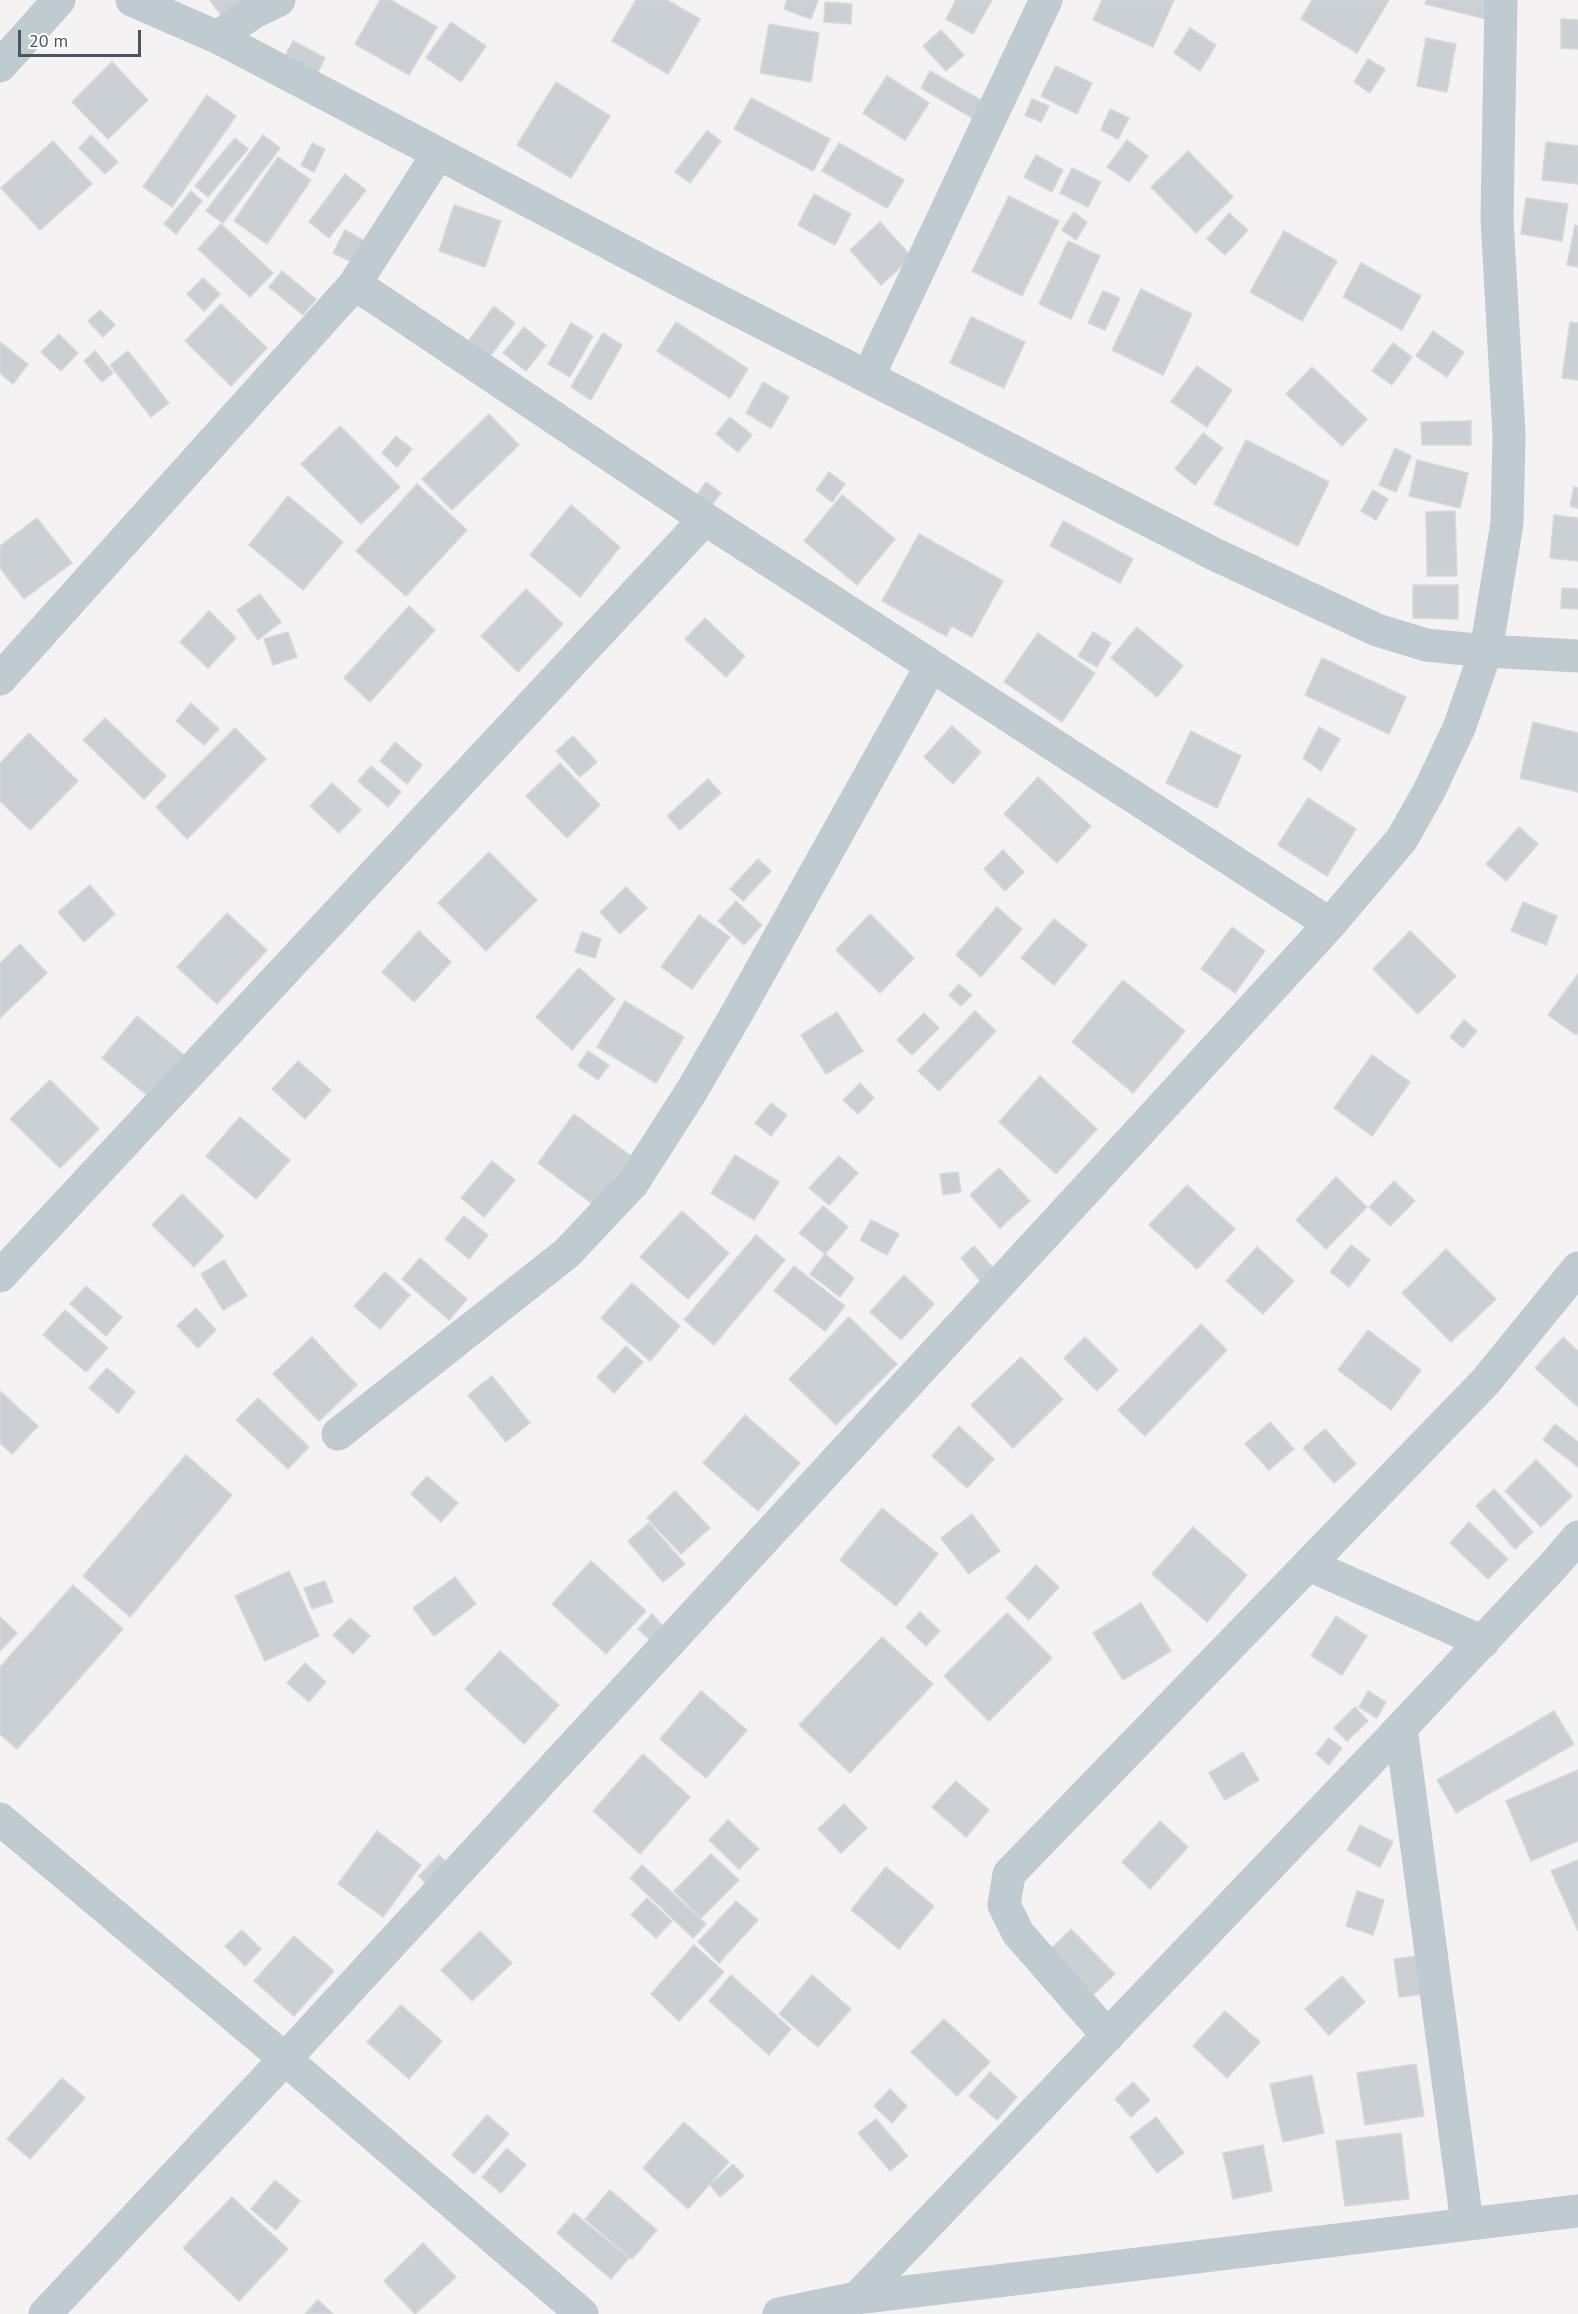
<!DOCTYPE html>
<style>
body{margin:0}
#map{position:relative;width:1578px;height:2314px;overflow:hidden;background:#f4f2f2;font-family:"PT Sans",sans-serif}
canvas{display:block}
.scale{position:absolute;left:18px;top:30px;width:123px;height:27px;box-sizing:border-box;border:3px solid #495760;border-top:0;padding-left:8px;font-size:18px;line-height:21px;white-space:nowrap;color:#495760;-webkit-text-stroke:4px #fff;paint-order:stroke}
</style>
<div id="map">
<canvas width="1578" height="2314"></canvas>
<div class="scale">20 m</div>
</div>
<script>
const c = document.querySelector('canvas').getContext('2d');
c.lineJoin = 'round';
function fillPath(path, color) { c.fillStyle = color; c.fill(path, 'evenodd'); }
const toPath = rows => new Path2D(rows.map(r => 'M' + r).join(''));
function stroke(path, color, width, dash) { c.strokeStyle = color; c.lineWidth = width; c.lineCap = dash ? 'butt' : 'round'; c.setLineDash(dash || []); c.stroke(path); }
const building = toPath([
 [210,0,250,0,224,19,210,0],
 [380,0,391,0,437,27,409,75,355,44,380,0],
 [636,0,667,0,700,19,668,74,612,41,636,0],
 [787,0,818,0,811,19,784,9,787,0],
 [956,0,992,0,973,34,946,19,956,0],
 [1102,0,1174,0,1153,47,1093,20,1102,0],
 [1312,0,1389,0,1357,53,1301,19,1312,0],
 [1426,0,1490,0,1486,19,1425,4,1426,0],
 [825,2,852,4,851,24,824,22,825,2],
 [1561,19,1578,20,1578,49,1561,48,1561,19],
 [451,22,486,46,461,82,426,58,451,22],
 [769,24,819,33,811,82,760,73,769,24],
 [1190,28,1216,45,1200,71,1174,53,1190,28],
 [941,30,964,55,946,71,923,46,941,30],
 [1426,38,1456,44,1447,92,1417,86,1426,38],
 [293,41,325,58,315,78,282,62,293,41],
 [1368,59,1385,69,1370,93,1354,82,1368,59],
 [112,62,148,100,108,139,72,102,112,62],
 [1056,66,1092,83,1077,114,1041,96,1056,66],
 [930,71,986,103,976,120,921,88,930,71],
 [887,76,929,103,905,140,863,113,887,76],
 [556,82,610,116,571,178,517,145,556,82],
 [207,95,236,116,172,207,143,187,207,95],
 [751,98,830,139,813,171,734,129,751,98],
 [1032,99,1049,106,1041,122,1025,115,1032,99],
 [1110,109,1129,118,1118,139,1101,130,1110,109],
 [707,131,721,141,690,183,675,172,707,131],
 [91,135,118,162,105,174,79,148,91,135],
 [263,135,280,148,223,223,206,211,263,135],
 [235,138,248,149,208,197,195,186,235,138],
 [1127,140,1148,156,1129,182,1107,167,1127,140],
 [53,141,92,184,40,230,1,188,53,141],
 [1546,142,1578,146,1578,184,1542,180,1546,142],
 [312,143,325,149,314,172,301,165,312,143],
 [839,143,904,180,887,208,822,171,839,143],
 [1188,151,1233,197,1196,233,1151,187,1188,151],
 [1036,155,1063,170,1052,192,1024,177,1036,155],
 [278,157,311,180,267,244,234,221,278,157],
 [1072,168,1101,182,1088,207,1060,193,1072,168],
 [345,174,366,190,329,238,309,222,345,174],
 [191,191,202,201,176,234,164,224,191,191],
 [814,194,851,214,835,245,798,225,814,194],
 [1009,196,1059,221,1022,296,972,271,1009,196],
 [1526,198,1568,204,1562,241,1521,234,1526,198],
 [454,205,501,221,485,267,439,251,454,205],
 [1074,212,1087,222,1076,240,1062,230,1074,212],
 [1229,213,1248,230,1225,255,1207,239,1229,213],
 [880,222,912,257,881,285,850,250,880,222],
 [221,224,273,273,250,297,198,249,221,224],
 [1575,225,1578,226,1578,267,1567,265,1575,225],
 [345,230,365,241,354,263,333,253,345,230],
 [1284,231,1337,261,1302,321,1250,292,1284,231],
 [1068,241,1100,256,1071,319,1039,304,1068,241],
 [1361,263,1421,296,1402,330,1343,297,1361,263],
 [282,271,316,299,303,315,269,287,282,271],
 [203,278,220,294,204,311,187,294,203,278],
 [1141,289,1192,314,1163,375,1112,350,1141,289],
 [1103,291,1120,298,1105,330,1088,323,1103,291],
 [221,304,267,348,231,386,185,341,221,304],
 [494,306,515,323,482,367,461,351,494,306],
 [100,310,115,325,103,337,88,321,100,310],
 [971,317,1025,342,1004,388,950,363,971,317],
 [676,322,748,369,730,398,657,351,676,322],
 [1570,322,1578,323,1578,380,1562,378,1570,322],
 [571,323,593,336,570,377,548,364,571,323],
 [524,327,546,345,526,371,503,353,524,327],
 [1433,331,1464,352,1447,377,1416,356,1433,331],
 [603,333,622,345,591,400,571,387,603,333],
 [59,334,78,353,61,371,41,352,59,334],
 [0,342,28,364,13,384,0,373,0,342],
 [1393,343,1412,357,1392,385,1372,371,1393,343],
 [95,351,113,373,102,382,84,361,95,351],
 [128,351,169,403,151,417,110,365,128,351],
 [1197,366,1232,390,1207,427,1171,402,1197,366],
 [1312,367,1367,419,1342,446,1286,394,1312,367],
 [763,382,789,397,771,428,746,413,763,382],
 [489,414,519,445,452,510,422,479,489,414],
 [730,417,752,435,738,452,716,434,730,417],
 [1471,421,1471,445,1422,445,1421,422,1471,421],
 [340,426,400,487,361,524,301,464,340,426],
 [1203,433,1223,448,1195,485,1175,469,1203,433],
 [396,436,412,449,397,467,382,453,396,436],
 [1246,440,1329,482,1298,546,1214,504,1246,440],
 [1395,448,1411,456,1396,492,1379,485,1395,448],
 [1417,460,1468,473,1460,508,1409,496,1417,460],
 [829,472,845,484,832,502,816,490,829,472],
 [706,482,721,493,711,506,697,495,706,482],
 [417,484,467,530,406,596,356,551,417,484],
 [1574,487,1578,488,1578,508,1570,506,1574,487],
 [1373,490,1388,499,1376,520,1361,511,1373,490],
 [842,495,895,539,857,585,804,541,842,495],
 [288,496,343,542,303,590,249,545,288,496],
 [571,505,620,547,580,597,530,555,571,505],
 [1455,511,1457,576,1427,576,1426,512,1455,511],
 [1554,515,1578,518,1578,561,1550,558,1554,515],
 [37,518,72,563,24,599,0,568,0,546,37,518],
 [1063,521,1133,559,1120,583,1050,546,1063,521],
 [919,534,1003,581,972,637,952,626,946,636,882,601,919,534],
 [1413,585,1458,585,1458,619,1413,618,1413,585],
 [1562,588,1578,589,1578,609,1561,608,1562,588],
 [526,589,563,624,518,672,481,636,526,589],
 [260,594,281,622,258,640,237,610,260,594],
 [409,606,435,630,370,702,344,678,409,606],
 [209,611,236,638,208,668,180,642,209,611],
 [705,618,745,656,726,677,685,639,705,618],
 [1137,627,1183,666,1157,697,1111,658,1137,627],
 [288,632,297,657,273,665,264,639,288,632],
 [1093,632,1111,643,1097,667,1078,656,1093,632],
 [1038,633,1095,673,1062,722,1004,682,1038,633],
 [1322,658,1406,697,1389,734,1305,695,1322,658],
 [191,703,219,729,204,745,176,721,191,703],
 [105,718,166,776,144,799,83,740,105,718],
 [1533,722,1578,733,1578,792,1520,778,1533,722],
 [952,726,981,752,953,784,924,757,952,726],
 [1319,727,1340,739,1321,771,1303,758,1319,727],
 [235,728,266,759,187,839,156,807,235,728],
 [1191,731,1241,756,1217,808,1166,783,1191,731],
 [29,733,78,781,30,830,0,801,0,763,29,733],
 [573,736,597,762,580,777,556,751,573,736],
 [395,742,422,765,407,784,380,761,395,742],
 [560,763,600,805,567,838,526,796,560,763],
 [371,766,401,792,388,807,358,781,371,766],
 [1038,777,1091,826,1057,863,1004,814,1038,777],
 [708,779,721,793,680,830,667,816,708,779],
 [332,783,361,810,339,833,310,806,332,783],
 [1308,798,1356,829,1327,876,1278,845,1308,798],
 [1519,827,1538,844,1506,881,1486,864,1519,827],
 [1003,850,1024,872,1005,891,984,869,1003,850],
 [489,852,537,900,486,951,438,903,489,852],
 [758,859,771,871,743,901,730,889,758,859],
 [90,885,115,914,84,942,58,912,90,885],
 [626,887,647,908,620,934,600,912,626,887],
 [736,901,762,925,744,945,718,921,736,901],
 [1523,902,1557,916,1546,945,1511,931,1523,902],
 [997,907,1022,929,981,977,956,955,997,907],
 [227,913,267,950,217,1004,177,967,227,913],
 [870,914,914,958,880,993,836,950,870,914],
 [699,915,730,937,692,989,661,967,699,915],
 [1054,919,1087,945,1054,985,1021,958,1054,919],
 [1232,927,1265,951,1235,993,1201,969,1232,927],
 [419,931,451,962,414,1002,382,972,419,931],
 [1410,931,1456,976,1418,1014,1373,969,1410,931],
 [582,932,601,939,595,958,575,952,582,932],
 [20,944,47,973,0,1018,0,963,20,944],
 [579,968,615,999,572,1050,536,1017,579,968],
 [1578,974,1578,1032,1576,1035,1548,1015,1578,974],
 [1123,980,1185,1031,1133,1093,1072,1042,1123,980],
 [959,984,972,995,961,1006,949,995,959,984],
 [625,1001,684,1037,656,1083,597,1047,625,1001],
 [975,1011,996,1031,939,1091,918,1071,975,1011],
 [837,1012,863,1051,826,1074,801,1035,837,1012],
 [924,1013,939,1028,912,1055,897,1040,924,1013],
 [137,1016,184,1055,149,1097,102,1058,137,1016],
 [1464,1020,1477,1031,1463,1048,1450,1037,1464,1020],
 [588,1051,609,1065,598,1080,578,1066,588,1051],
 [1372,1055,1410,1082,1372,1136,1334,1108,1372,1055],
 [298,1061,331,1090,305,1119,272,1089,298,1061],
 [1040,1076,1097,1129,1056,1174,999,1122,1040,1076],
 [50,1080,99,1129,60,1168,10,1119,50,1080],
 [860,1083,874,1098,858,1114,843,1100,860,1083],
 [771,1103,787,1115,771,1136,755,1123,771,1103],
 [574,1114,631,1156,595,1206,538,1163,574,1114],
 [240,1117,290,1160,256,1199,206,1156,240,1117],
 [735,1155,779,1182,754,1220,711,1193,735,1155],
 [839,1156,858,1173,829,1205,809,1188,839,1156],
 [492,1161,515,1180,484,1217,461,1198,492,1161],
 [999,1168,1030,1201,1000,1228,970,1195,999,1168],
 [958,1172,961,1192,943,1195,940,1174,958,1172],
 [1336,1177,1367,1207,1326,1249,1296,1220,1336,1177],
 [1394,1181,1415,1201,1390,1226,1369,1207,1394,1181],
 [1187,1185,1235,1229,1197,1269,1149,1225,1187,1185],
 [182,1194,224,1236,194,1267,152,1225,182,1194],
 [823,1206,848,1227,825,1254,799,1233,823,1206],
 [682,1211,729,1253,688,1299,640,1257,682,1211],
 [464,1216,488,1235,469,1259,445,1239,464,1216],
 [871,1220,899,1234,887,1255,860,1240,871,1220],
 [756,1235,785,1260,714,1345,684,1320,756,1235],
 [1351,1245,1370,1260,1349,1287,1330,1272,1351,1245],
 [974,1246,996,1271,982,1283,961,1258,974,1246],
 [1257,1247,1294,1281,1263,1314,1226,1281,1257,1247],
 [1446,1249,1496,1299,1451,1342,1402,1293,1446,1249],
 [825,1254,854,1278,840,1297,810,1274,825,1254],
 [420,1258,467,1299,449,1320,402,1279,420,1258],
 [224,1260,247,1296,223,1310,201,1274,224,1260],
 [794,1266,845,1306,825,1331,774,1291,794,1266],
 [385,1272,410,1295,380,1329,354,1306,385,1272],
 [904,1275,934,1304,901,1340,870,1312,904,1275],
 [632,1283,680,1326,650,1361,601,1318,632,1283],
 [86,1286,122,1317,106,1336,70,1304,86,1286],
 [196,1308,216,1330,198,1348,177,1326,196,1308],
 [65,1310,108,1348,86,1372,43,1335,65,1310],
 [849,1317,897,1364,836,1425,789,1379,849,1317],
 [1201,1324,1227,1350,1145,1436,1118,1410,1201,1324],
 [1368,1330,1421,1370,1391,1410,1338,1370,1368,1330],
 [312,1337,357,1385,319,1421,273,1374,312,1337],
 [1085,1337,1118,1370,1097,1391,1064,1358,1085,1337],
 [1563,1337,1578,1351,1578,1407,1535,1368,1563,1337],
 [626,1346,643,1362,614,1393,597,1377,626,1346],
 [1021,1357,1063,1399,1013,1448,971,1405,1021,1357],
 [107,1368,135,1392,118,1413,89,1388,107,1368],
 [492,1376,530,1423,506,1442,468,1395,492,1376],
 [0,1391,38,1426,12,1454,0,1443,0,1391],
 [258,1398,309,1447,288,1469,236,1420,258,1398],
 [745,1415,800,1463,758,1511,703,1463,745,1415],
 [1270,1422,1294,1449,1269,1470,1245,1444,1270,1422],
 [1555,1424,1578,1442,1578,1467,1543,1440,1555,1424],
 [959,1426,994,1459,967,1488,932,1456,959,1426],
 [1325,1429,1356,1464,1334,1483,1303,1448,1325,1429],
 [186,1455,232,1495,130,1617,83,1576,186,1455],
 [1536,1460,1572,1496,1541,1527,1505,1491,1536,1460],
 [427,1476,458,1503,441,1522,411,1494,427,1476],
 [1494,1489,1533,1532,1515,1549,1476,1506,1494,1489],
 [675,1491,710,1528,681,1554,647,1518,675,1491],
 [882,1508,938,1554,896,1606,840,1560,882,1508],
 [972,1514,1000,1551,969,1574,941,1538,972,1514],
 [1469,1522,1508,1559,1488,1579,1450,1543,1469,1522],
 [649,1523,685,1564,663,1582,628,1541,649,1523],
 [1193,1527,1247,1575,1207,1622,1152,1574,1193,1527],
 [591,1561,646,1611,606,1654,552,1604,591,1561],
 [1036,1565,1059,1587,1029,1620,1006,1598,1036,1565],
 [289,1571,319,1636,265,1661,235,1596,289,1571],
 [455,1577,476,1604,434,1636,413,1608,455,1577],
 [325,1581,333,1602,312,1609,304,1588,325,1581],
 [73,1585,123,1629,17,1749,0,1734,0,1667,73,1585],
 [1141,1603,1171,1651,1123,1680,1093,1633,1141,1603],
 [920,1612,940,1631,926,1646,906,1627,920,1612],
 [1007,1613,1052,1658,989,1721,944,1676,1007,1613],
 [652,1614,664,1627,651,1641,638,1629,652,1614],
 [1336,1616,1367,1636,1342,1675,1311,1656,1336,1616],
 [0,1617,17,1633,0,1651,0,1617],
 [350,1618,370,1636,353,1654,333,1635,350,1618],
 [882,1637,933,1684,850,1773,799,1725,882,1637],
 [500,1651,559,1705,524,1744,465,1689,500,1651],
 [305,1663,326,1682,309,1702,287,1683,305,1663],
 [701,1691,747,1730,706,1778,660,1739,701,1691],
 [1368,1691,1386,1702,1377,1718,1359,1707,1368,1691],
 [1355,1707,1368,1721,1347,1741,1334,1728,1355,1707],
 [1554,1711,1574,1744,1456,1813,1437,1780,1554,1711],
 [1329,1738,1342,1748,1329,1765,1316,1754,1329,1738],
 [1243,1752,1259,1780,1225,1800,1209,1773,1243,1752],
 [643,1754,690,1797,640,1854,593,1811,643,1754],
 [1578,1770,1578,1841,1531,1861,1506,1801,1578,1770],
 [956,1781,989,1810,966,1837,932,1807,956,1781],
 [844,1804,867,1828,841,1853,818,1829,844,1804],
 [728,1820,759,1849,739,1869,709,1840,728,1820],
 [1160,1821,1188,1847,1150,1889,1122,1862,1160,1821],
 [1360,1825,1393,1842,1380,1867,1347,1850,1360,1825],
 [377,1831,421,1865,383,1917,338,1884,377,1831],
 [711,1854,739,1880,701,1918,674,1891,711,1854],
 [439,1855,455,1870,434,1892,419,1876,439,1855],
 [1578,1860,1578,1931,1551,1871,1578,1860],
 [642,1865,706,1924,693,1938,630,1878,642,1865],
 [886,1867,934,1906,899,1949,851,1910,886,1867],
 [1357,1891,1384,1900,1373,1935,1346,1926,1357,1891],
 [647,1898,672,1921,656,1938,631,1915,647,1898],
 [736,1901,758,1920,719,1963,698,1942,736,1901],
 [1071,1929,1115,1974,1093,1995,1050,1950,1071,1929],
 [242,1930,261,1949,245,1966,225,1946,242,1930],
 [480,1931,512,1963,472,2001,441,1970,480,1931],
 [294,1936,334,1971,294,2016,254,1981,294,1936],
 [694,1945,724,1972,679,2021,651,1994,694,1945],
 [1418,1956,1423,1994,1399,1997,1394,1959,1418,1956],
 [731,1975,791,2029,769,2055,709,2001,731,1975],
 [812,1975,851,2009,818,2047,779,2014,812,1975],
 [1342,1976,1365,2002,1329,2035,1305,2009,1342,1976],
 [401,2005,442,2041,409,2079,367,2042,401,2005],
 [1225,2011,1260,2042,1227,2078,1193,2046,1225,2011],
 [944,2019,990,2062,957,2096,911,2052,944,2019],
 [1416,2064,1424,2116,1365,2125,1357,2073,1416,2064],
 [990,2072,1017,2097,997,2120,969,2096,990,2072],
 [1312,2075,1324,2133,1283,2142,1270,2084,1312,2075],
 [62,2078,85,2098,30,2159,7,2139,62,2078],
 [1133,2082,1150,2100,1131,2117,1115,2099,1133,2082],
 [890,2089,907,2106,892,2123,874,2106,890,2089],
 [487,2115,509,2134,474,2174,452,2155,487,2115],
 [1156,2117,1184,2153,1157,2173,1130,2137,1156,2117],
 [876,2119,908,2156,890,2171,858,2133,876,2119],
 [684,2122,729,2162,688,2209,643,2168,684,2122],
 [1401,2133,1409,2199,1345,2206,1336,2141,1401,2133],
 [1263,2145,1272,2191,1233,2199,1223,2153,1263,2145],
 [507,2148,526,2165,501,2193,482,2177,507,2148],
 [733,2164,744,2176,720,2197,710,2185,733,2164],
 [275,2180,300,2201,276,2230,251,2209,275,2180],
 [610,2190,657,2230,632,2259,585,2219,610,2190],
 [232,2197,288,2249,239,2301,183,2248,232,2197],
 [574,2213,629,2258,611,2279,557,2233,574,2213],
 [423,2243,456,2277,415,2314,384,2281,423,2243],
 [318,2300,333,2314,305,2314,318,2300]
]);
fillPath(building, '#cbd0d4');
stroke(building, '#d5d8dd', 1.5);
stroke(toPath([
 [132,0,217,37,690,286,1216,555,1377,630,1426,645,1486,651,1578,656],
 [217,37,256,11,279,0],
 [0,66,59,0],
 [354,285,438,154],
 [868,377,1046,0],
 [0,679,354,285,370,294,705,519,1330,924],
 [0,1276,705,519],
 [338,1434,567,1253,632,1184,691,1092,737,1013,931,666],
 [1309,1565,1483,1642],
 [1401,1728,1467,2223],
 [0,1819,285,2059,582,2314],
 [1108,2036,1018,1933,1004,1905,1009,1874,1486,1381,1578,1268],
 [857,2298,1401,1728,1553,1566,1578,1537],
 [45,2314,285,2059,1141,1130,1330,924,1402,839,1429,791,1459,728,1486,651,1507,523,1509,435,1497,218,1501,0],
 [779,2314,857,2298,1578,2211]
]), '#bfcad1', 33);
</script>
